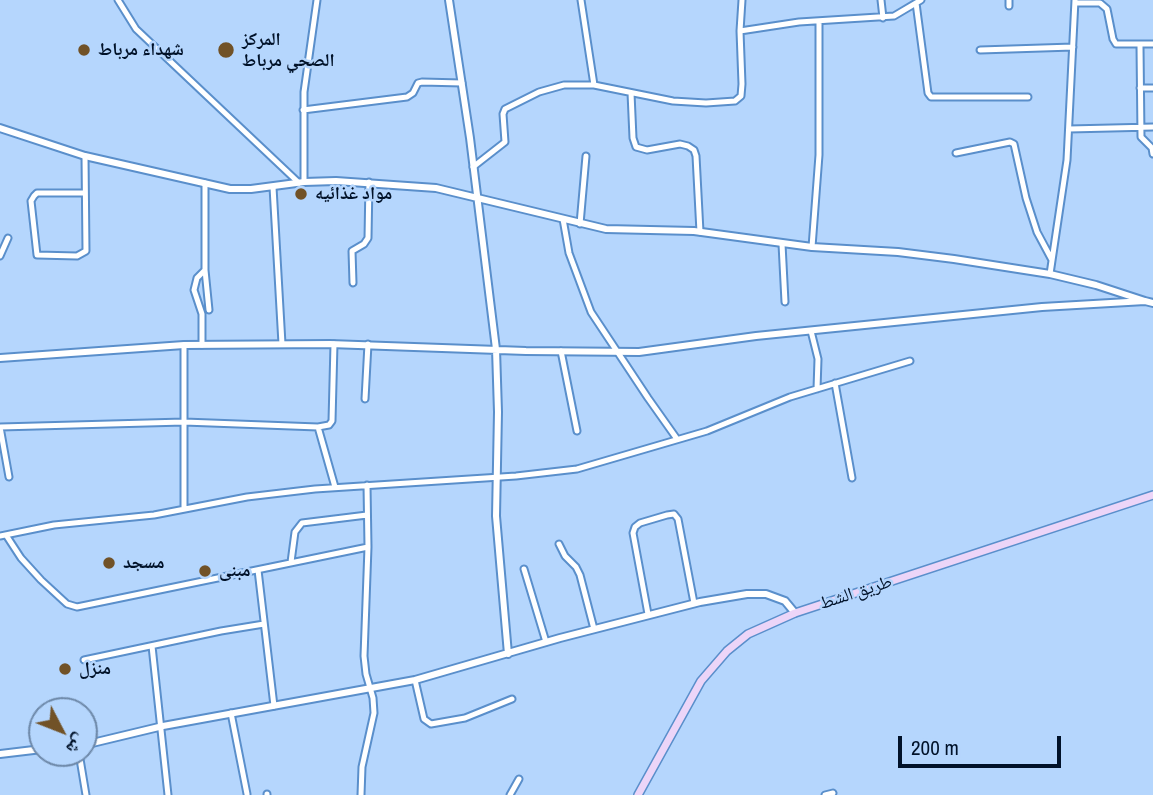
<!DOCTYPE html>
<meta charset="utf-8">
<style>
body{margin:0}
#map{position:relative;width:1153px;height:795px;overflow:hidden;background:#b5d6fd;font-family:"Archivo Narrow","Noto Naskh Arabic",sans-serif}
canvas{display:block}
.north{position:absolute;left:28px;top:697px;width:70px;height:70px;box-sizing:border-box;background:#b5d6fd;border:2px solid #6d88a8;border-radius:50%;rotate:132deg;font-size:19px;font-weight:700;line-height:28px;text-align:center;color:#011229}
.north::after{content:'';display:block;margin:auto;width:24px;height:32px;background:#715227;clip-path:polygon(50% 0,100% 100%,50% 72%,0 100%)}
.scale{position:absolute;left:898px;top:736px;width:163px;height:32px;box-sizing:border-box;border:4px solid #011229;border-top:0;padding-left:9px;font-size:21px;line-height:24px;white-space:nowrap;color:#011229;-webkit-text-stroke:5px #b5d6fd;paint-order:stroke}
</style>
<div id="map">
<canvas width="1153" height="795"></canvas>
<div class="north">ش</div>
<div class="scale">200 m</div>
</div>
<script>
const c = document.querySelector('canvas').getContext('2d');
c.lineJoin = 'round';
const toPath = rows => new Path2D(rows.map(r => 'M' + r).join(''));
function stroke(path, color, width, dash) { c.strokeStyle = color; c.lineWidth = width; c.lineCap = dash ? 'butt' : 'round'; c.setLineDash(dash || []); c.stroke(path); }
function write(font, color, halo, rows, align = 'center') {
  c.font = font + ' "Archivo Narrow","Noto Naskh Arabic",sans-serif'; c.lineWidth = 5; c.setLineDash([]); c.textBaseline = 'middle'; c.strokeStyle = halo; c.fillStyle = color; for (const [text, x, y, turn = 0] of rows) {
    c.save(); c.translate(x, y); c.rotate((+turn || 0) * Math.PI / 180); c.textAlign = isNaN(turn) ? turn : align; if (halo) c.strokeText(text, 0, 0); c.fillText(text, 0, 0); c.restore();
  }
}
const minor = toPath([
 [118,0,136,29,299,183],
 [581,0,594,85],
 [881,0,883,18],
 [916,3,928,93,931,97,1028,97],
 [1075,3,1100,3,1107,9,1113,39,1116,44,1153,44],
 [1009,6,1009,0],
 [740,31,742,0],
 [1140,46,1141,137,1152,148,1153,154],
 [980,50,1073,47],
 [1140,88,1153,88],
 [631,93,633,138,636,147,647,150,680,144,688,146,694,150,696,156,700,232],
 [303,110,407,97,413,93,418,83,422,82,462,83],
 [1069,129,1153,127],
 [956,153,1010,142,1014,144,1026,198,1037,232,1052,260],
 [473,167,505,142,503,114,505,109,539,92,564,85,594,85,673,101,706,103,735,101,741,96,742,84,740,31,799,22,894,16,921,0],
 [304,182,304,92,317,0],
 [273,187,282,344],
 [84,193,37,193,34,196,31,201,37,255,77,256,86,251,85,156],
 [563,219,569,253,591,312,648,398,677,439],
 [580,224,586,156],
 [782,244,785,302],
 [812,247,819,155,819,21],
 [0,256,8,238],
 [205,270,209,310],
 [1050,274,1067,160,1075,0],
 [353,283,352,251,364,244,368,238,369,182],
 [811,331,818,359,817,389],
 [184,345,184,508],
 [202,345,202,314,194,290,197,278,205,270,205,183],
 [561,351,577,431],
 [835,383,852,478],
 [365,399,368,344],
 [0,427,184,422,318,427,335,487],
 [0,427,9,477],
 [318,427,329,425,332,421,334,344],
 [6,535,21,558,41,580,67,604,77,607,368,547],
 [0,536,54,525,154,515,247,497,315,489,516,476,577,469,707,431,790,397,910,361],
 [559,544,565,556,576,567,580,575,594,629],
 [291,562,295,532,302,523,367,515],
 [524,569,546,642],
 [258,570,274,706],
 [648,614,633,533,635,527,640,523,667,515,674,514,678,519,694,603],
 [152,646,168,795],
 [84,660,221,631,264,624],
 [415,680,424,719,431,724,465,718,512,699],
 [231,713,247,794],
 [79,753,86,795],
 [267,794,267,795],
 [361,795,362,767,374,713,373,698,366,674,364,656,368,547,367,485],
 [510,795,519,779],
 [825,795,833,793]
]);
const tertiary = toPath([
 [449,0,470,138,496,349,498,412,496,516,508,654],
 [0,128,85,156,230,189,251,189,304,182,336,181,436,188,606,229,694,231,812,247,898,252,954,259,1050,274,1096,285,1145,301],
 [0,358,184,345,330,344,526,351,639,352,756,336,1042,307,1145,301,1153,303],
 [84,745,163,726,415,680,560,638,700,602,747,594,766,594,785,601,795,613],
 [0,754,42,749]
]);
const secondary = toPath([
 [638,795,701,681,727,651,748,634,795,613,1153,495]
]);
stroke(minor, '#5a8fcb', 9);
stroke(tertiary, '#5a8fcb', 10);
stroke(secondary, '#5a8fcb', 10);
stroke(minor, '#fff', 5);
stroke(tertiary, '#fff', 6);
stroke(secondary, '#ecd5f8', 7);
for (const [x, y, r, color] of [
 [84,50,7,"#715227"],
 [226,50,9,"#715227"],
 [301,194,7,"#715227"],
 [109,563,7,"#715227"],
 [205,571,7,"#715227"],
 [65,669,7,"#715227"]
]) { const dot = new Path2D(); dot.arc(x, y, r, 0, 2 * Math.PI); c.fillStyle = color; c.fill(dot); stroke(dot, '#b5d6fd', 2.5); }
write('bold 18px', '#011229', '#b5d6fd', [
 ["المركز",242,40],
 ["الصحي مرباط",242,61],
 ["شهداء مرباط",98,50],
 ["مواد غذائيه",315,194],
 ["مسجد",123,563],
 ["مبنى",219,571],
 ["منزل",79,669]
], 'left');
write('18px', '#011229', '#b5d6fd', [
 ["طريق الشط",856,593,-18]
]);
</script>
